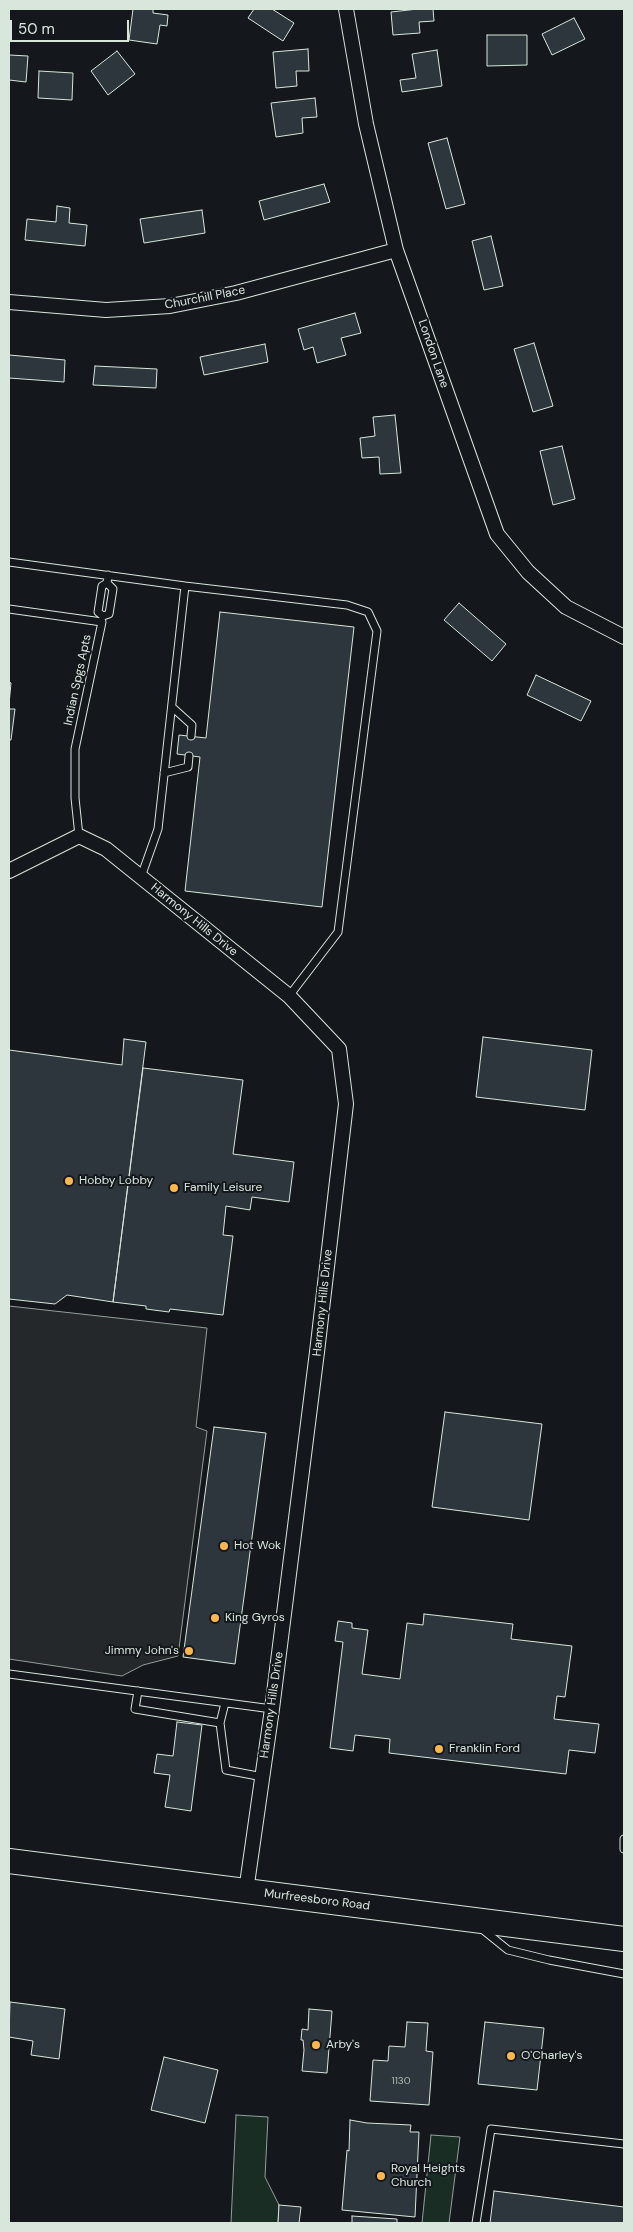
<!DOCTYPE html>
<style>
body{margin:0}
#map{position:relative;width:633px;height:2232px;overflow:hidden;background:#14181c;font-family:"DM Sans",sans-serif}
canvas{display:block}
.frame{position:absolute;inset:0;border:10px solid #d8e6dc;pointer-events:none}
.scale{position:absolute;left:10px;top:20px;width:119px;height:22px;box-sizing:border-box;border:2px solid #d8e6dc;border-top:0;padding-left:6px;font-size:15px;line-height:18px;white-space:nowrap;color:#d8e6dc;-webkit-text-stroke:4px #14181c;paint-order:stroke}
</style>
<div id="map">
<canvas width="633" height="2232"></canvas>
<div class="frame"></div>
<div class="scale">50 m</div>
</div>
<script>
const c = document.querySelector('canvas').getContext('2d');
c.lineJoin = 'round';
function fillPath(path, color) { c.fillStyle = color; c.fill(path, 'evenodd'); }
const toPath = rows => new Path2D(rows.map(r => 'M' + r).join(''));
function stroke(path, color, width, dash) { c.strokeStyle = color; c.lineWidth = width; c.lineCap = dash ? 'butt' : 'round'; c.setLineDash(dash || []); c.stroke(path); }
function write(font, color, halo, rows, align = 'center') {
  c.font = font + ' "DM Sans",sans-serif'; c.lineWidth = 4; c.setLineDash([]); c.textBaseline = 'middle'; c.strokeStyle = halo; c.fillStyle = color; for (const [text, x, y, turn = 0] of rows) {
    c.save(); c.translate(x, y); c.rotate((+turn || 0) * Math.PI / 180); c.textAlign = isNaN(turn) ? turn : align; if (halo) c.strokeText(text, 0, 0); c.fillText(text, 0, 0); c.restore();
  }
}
const green = toPath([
 [236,2115,268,2117,265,2177,279,2205,278,2223,231,2223,236,2115],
 [431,2135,460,2137,449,2223,422,2223,431,2135]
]);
fillPath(green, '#1a2d24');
stroke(green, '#939e99', 1);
const parking = toPath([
 [9,1306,207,1328,196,1427,207,1431,178,1656,143,1665,122,1676,9,1659,9,1306]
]);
fillPath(parking, '#24282b');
stroke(parking, '#939e99', 1);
const building = toPath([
 [133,9,153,9,153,13,168,15,167,26,160,25,157,44,129,40,133,9],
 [254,9,272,9,294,23,283,41,248,18,254,9],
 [418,9,433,9,434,21,419,22,420,33,393,35,391,12,418,9],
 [574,18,585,39,552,55,542,34,574,18],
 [487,35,527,35,527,65,487,66,487,35],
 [308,49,309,71,296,71,297,86,276,88,273,52,308,49],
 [437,50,442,86,402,92,400,80,416,78,412,54,437,50],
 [117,51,135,74,108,95,91,71,117,51],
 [9,55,28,56,26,82,9,80,9,55],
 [39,71,73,73,72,100,38,98,39,71],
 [315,98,317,117,302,118,303,133,276,137,271,103,315,98],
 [447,138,465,204,446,209,428,143,447,138],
 [324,184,330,202,264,220,259,201,324,184],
 [57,206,70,208,69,223,87,225,85,246,25,240,27,219,56,222,57,206],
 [202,210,205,233,144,243,140,219,202,210],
 [491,236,503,286,484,290,472,241,491,236],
 [355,313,361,333,341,338,346,355,317,363,313,347,304,350,298,329,355,313],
 [534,343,553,406,533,412,514,349,534,343],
 [265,344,268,362,204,375,200,357,265,344],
 [9,355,65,360,64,382,9,378,9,355],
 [95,366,157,369,156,388,93,385,95,366],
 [395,415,401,473,380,474,379,457,362,458,360,438,375,436,373,417,395,415],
 [562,446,575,499,553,505,540,451,562,446],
 [459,603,506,644,492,661,444,620,459,603],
 [220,612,354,627,322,907,185,891,200,757,177,754,179,735,206,738,220,612],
 [536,675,591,701,581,721,527,695,536,675],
 [9,682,11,683,9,704,9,682],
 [9,709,15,709,11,740,9,740,9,709],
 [483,1037,592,1050,585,1110,476,1097,483,1037],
 [124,1039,146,1042,113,1302,67,1295,55,1304,9,1299,9,1050,122,1065,124,1039],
 [143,1068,243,1080,233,1154,294,1162,289,1202,252,1197,250,1210,226,1206,223,1235,233,1236,223,1315,170,1309,169,1312,146,1309,146,1306,113,1302,143,1068],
 [445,1412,542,1424,529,1520,432,1507,445,1412],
 [214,1427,266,1433,235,1664,183,1657,214,1427],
 [424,1614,513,1624,511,1639,572,1646,565,1697,557,1696,554,1719,599,1724,595,1753,569,1750,566,1774,389,1753,390,1739,355,1735,353,1751,330,1748,343,1642,335,1641,338,1621,352,1623,352,1628,368,1630,362,1674,400,1679,407,1623,423,1625,424,1614],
 [177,1722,202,1725,191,1811,165,1807,170,1775,154,1773,157,1754,173,1756,177,1722],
 [10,2002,65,2009,59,2059,31,2055,33,2041,9,2037,10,2002],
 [309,2009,332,2011,327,2073,302,2071,304,2050,303,2040,301,2040,302,2029,308,2030,309,2009],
 [407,2022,428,2023,426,2051,433,2052,429,2105,370,2101,373,2060,388,2061,389,2046,405,2047,407,2022],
 [485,2022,544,2028,537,2090,478,2084,485,2022],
 [164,2057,218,2070,205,2123,151,2110,164,2057],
 [350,2120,367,2123,411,2125,410,2132,419,2132,415,2217,342,2210,347,2150,349,2151,350,2120],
 [494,2191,624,2207,624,2223,490,2223,494,2191],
 [279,2205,301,2207,299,2223,278,2223,279,2205],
 [352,2216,397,2219,397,2223,352,2223,352,2216]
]);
fillPath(building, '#2c363c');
stroke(building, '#d8e6dc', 1);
const service = toPath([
 [9,562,185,586],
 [9,609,102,622,75,749,75,798,79,836],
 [103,616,98,612,102,586,107,583,108,575],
 [103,616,109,614,113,589,107,583],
 [172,707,192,725,191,736],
 [164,773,188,767,189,756],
 [141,877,158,829,185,586,347,605,368,612,377,631,338,932,289,996],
 [9,1674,272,1709],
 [138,1691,135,1709,220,1723,226,1770,263,1777],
 [220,1723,225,1703],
 [624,1839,624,1849],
 [482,1929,508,1950,549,1960,624,1974],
 [476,2223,491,2129,624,2144]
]);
const minor = toPath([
 [346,9,366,124,396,250,497,534,528,572,566,607,624,637],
 [9,302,106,310,170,306,236,293,396,250],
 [9,871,79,836,106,849,289,996,339,1049,346,1104,317,1352,272,1709,246,1891]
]);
const trunk = toPath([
 [9,1861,624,1939]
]);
stroke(service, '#d8e6dc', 9);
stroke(minor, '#d8e6dc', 16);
stroke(trunk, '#d8e6dc', 26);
stroke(service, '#14181c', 7);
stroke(minor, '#14181c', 14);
stroke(trunk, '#14181c', 24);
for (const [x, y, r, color] of [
 [69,1181,5,"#ffb74d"],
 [174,1188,5,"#ffb74d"],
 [224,1546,5,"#ffb74d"],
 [215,1618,5,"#ffb74d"],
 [189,1651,5,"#ffb74d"],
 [439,1749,5,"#ffb74d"],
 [316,2045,5,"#ffb74d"],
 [511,2056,5,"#ffb74d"],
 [381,2176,5,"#ffb74d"]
]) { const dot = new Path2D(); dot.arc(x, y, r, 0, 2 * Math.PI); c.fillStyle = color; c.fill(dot); stroke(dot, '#14181c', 2); }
write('10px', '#adbab4', null, [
 ["1130",401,2081]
]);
write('12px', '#d8e6dc', '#14181c', [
 ["Churchill Place",205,298,-11],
 ["London Lane",433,354,71],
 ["Indian Spgs Apts",78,680,-78],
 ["Harmony Hills Drive",194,920,39],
 ["Harmony Hills Drive",323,1303,-84],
 ["Harmony Hills Drive",272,1705,-82],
 ["Murfreesboro Road",317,1900,7]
]);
write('12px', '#d8e6dc', '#14181c', [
 ["Hobby Lobby",79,1181],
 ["Family Leisure",184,1188],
 ["Hot Wok",234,1546],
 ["King Gyros",225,1618],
 ["Jimmy John's",179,1651,"right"],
 ["Franklin Ford",449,1749],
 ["Arby's",326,2045],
 ["O'Charley's",521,2056],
 ["Royal Heights",391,2169],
 ["Church",391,2183]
], 'left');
</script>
